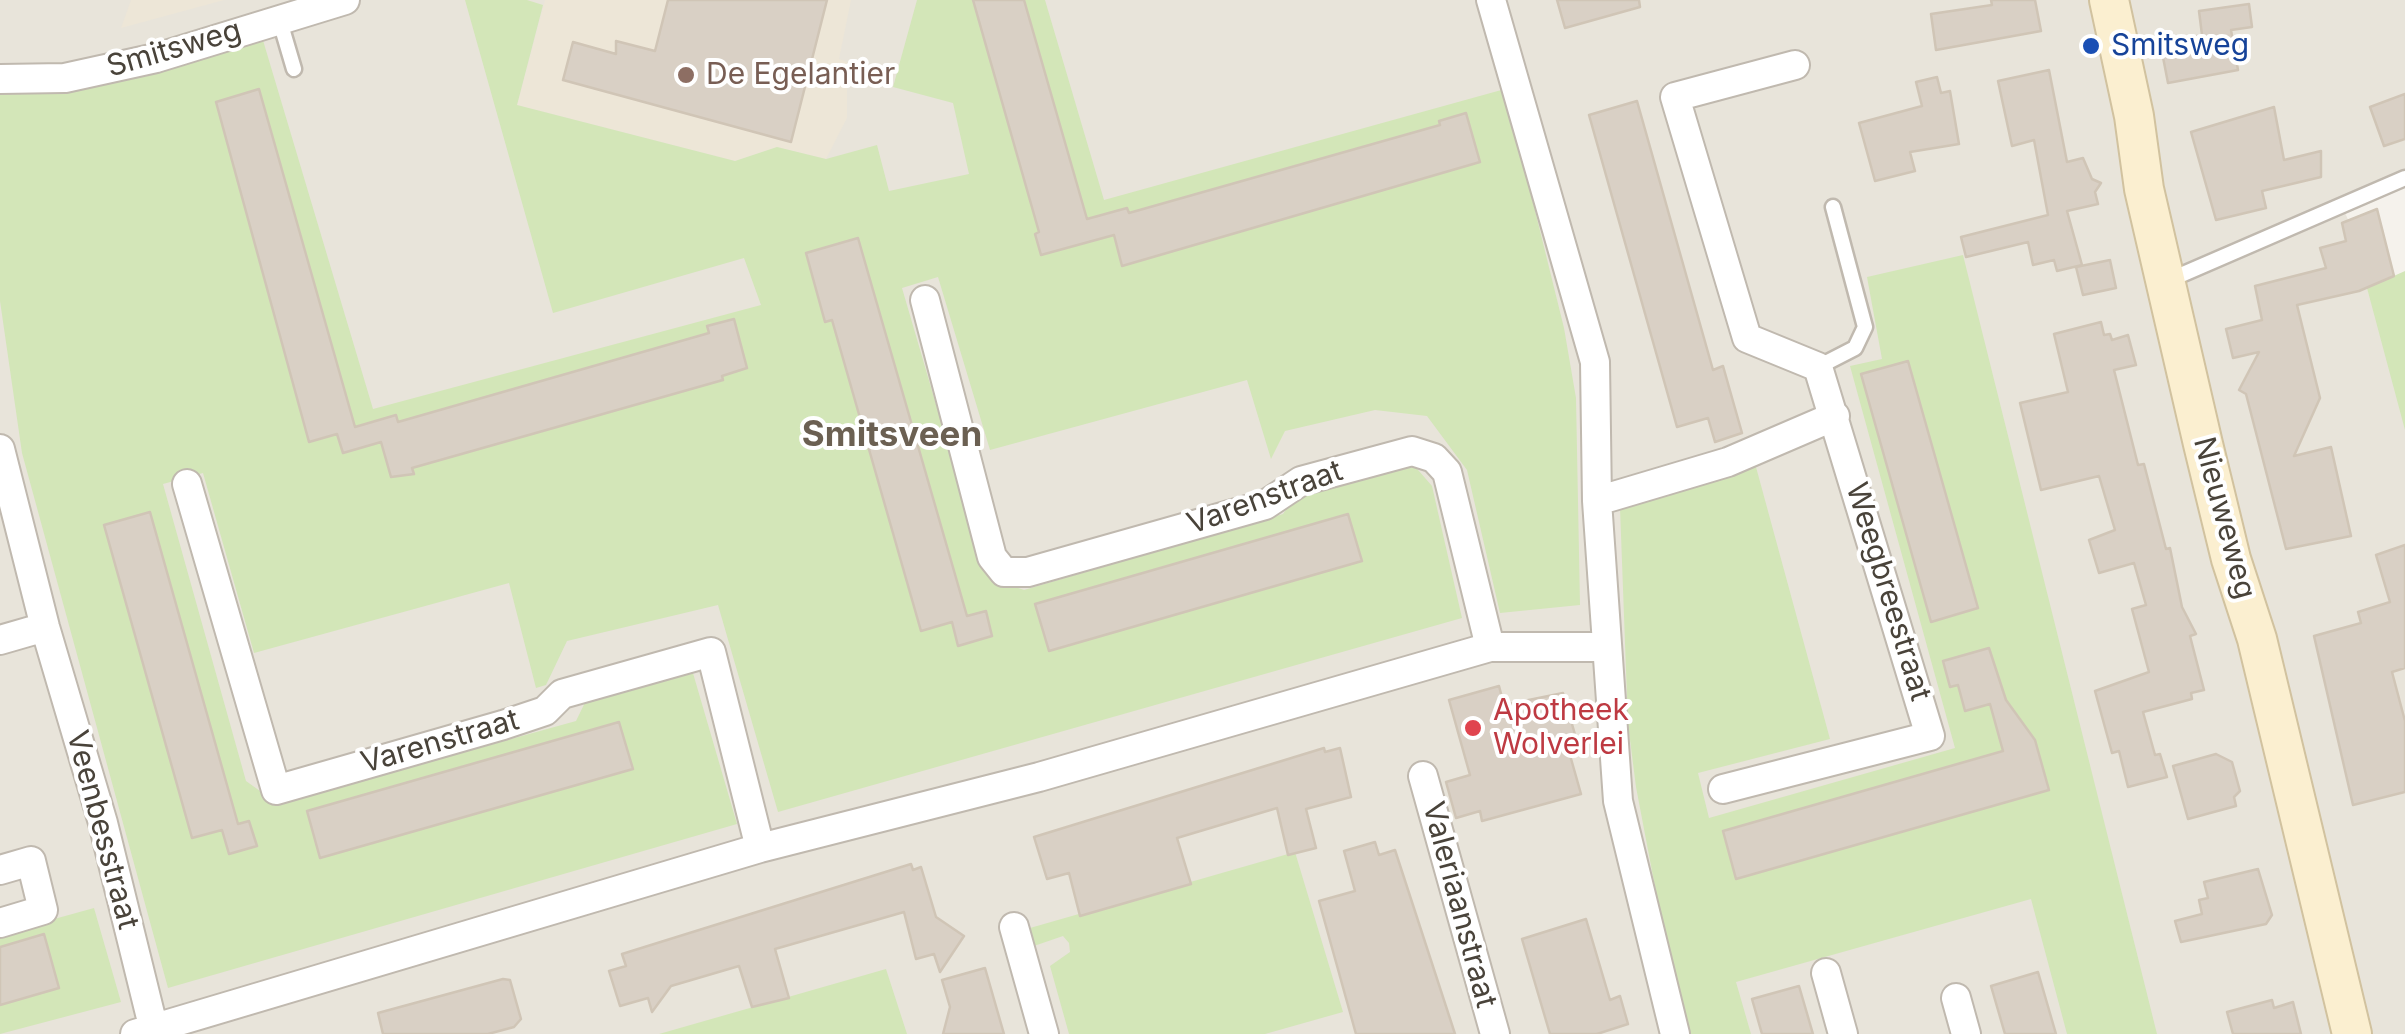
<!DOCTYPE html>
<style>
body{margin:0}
canvas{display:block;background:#f5f2ec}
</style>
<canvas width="2405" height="1034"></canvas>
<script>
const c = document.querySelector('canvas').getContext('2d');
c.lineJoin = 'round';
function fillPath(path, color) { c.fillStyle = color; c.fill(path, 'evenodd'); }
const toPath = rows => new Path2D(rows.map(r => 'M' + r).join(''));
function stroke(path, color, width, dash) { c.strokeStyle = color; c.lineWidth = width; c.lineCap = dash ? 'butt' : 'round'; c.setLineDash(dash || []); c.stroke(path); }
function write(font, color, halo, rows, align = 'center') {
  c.font = font + ' Inter,sans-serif'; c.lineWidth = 8; c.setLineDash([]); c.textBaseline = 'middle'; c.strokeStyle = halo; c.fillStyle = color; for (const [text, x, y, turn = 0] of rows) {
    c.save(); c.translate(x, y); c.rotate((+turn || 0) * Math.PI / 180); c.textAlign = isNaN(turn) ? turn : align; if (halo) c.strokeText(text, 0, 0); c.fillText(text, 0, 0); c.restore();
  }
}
fillPath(toPath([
 [0,0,2405,0,2405,180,2343,208,2405,353,2405,1034,0,1034]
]), '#e8e4da');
fillPath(toPath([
 [131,0,224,0,121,28],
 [545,0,851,0,839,59,847,62,847,118,826,159,777,147,735,161,517,105]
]), '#ede6d7');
fillPath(toPath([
 [465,0,527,0,543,5,517,105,735,161,777,147,826,159,877,145,889,191,969,174,953,103,893,87,917,0,1045,0,1104,200,1505,89,1564,328,1576,398,1580,605,1500,613,1467,470,1427,416,1375,410,1285,431,1271,459,1247,380,990,450,938,277,902,288,984,569,1001,582,1024,590,1283,514,1295,496,1412,463,1432,486,1462,618,778,812,718,605,567,641,546,685,536,688,509,583,254,653,203,473,163,484,246,781,267,796,291,800,576,721,597,678,688,656,737,824,168,988,22,453,0,301,0,92,262,37,373,409,761,305,744,258,553,313],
 [1963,255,2157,1034,2067,1034,2031,899,1736,982,1751,1034,1689,1034,1676,997,1636,787,1628,724,1620,508,1756,467,1830,739,1698,773,1709,818,1955,748,1850,366,1882,359,1867,277],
 [2405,271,2405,430,2367,288],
 [1295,852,1343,1012,1265,1034,1069,1034,1050,966,1070,952,1069,943,1063,936,1034,946,1030,928],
 [94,908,121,1002,0,1034,0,934],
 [886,969,907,1034,659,1034]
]), '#d3e6b8');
const building = toPath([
 [668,0,827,0,791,142,563,80,573,42,616,54,616,41,655,51,668,0],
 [973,0,1024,0,1087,219,1127,208,1129,213,1440,125,1439,121,1466,113,1480,162,1122,266,1114,235,1041,255,1035,234,1039,232,973,0],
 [1557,0,1639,0,1640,7,1565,28,1557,0],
 [1991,0,2035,0,2041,31,1936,50,1931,14,1992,5,1991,0],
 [2249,4,2252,27,2231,30,2238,70,2168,83,2162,52,2195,46,2193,37,2202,35,2199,11,2249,4],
 [2049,70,2067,162,2083,158,2092,179,2101,183,2095,192,2098,204,2067,211,2082,265,2057,271,2054,260,2033,265,2028,242,1966,257,1961,237,2048,215,2034,140,2012,146,1998,81,2049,70],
 [1937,77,1941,93,1950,91,1959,144,1910,152,1915,171,1875,181,1859,123,1922,106,1916,82,1937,77],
 [259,89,355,427,396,415,398,422,709,333,707,326,734,319,747,368,722,376,723,380,412,468,414,474,391,477,381,442,343,453,337,434,309,442,216,102,259,89],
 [2405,94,2405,139,2384,146,2370,107,2405,94],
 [1637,101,1713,370,1723,366,1742,433,1715,442,1708,418,1677,427,1589,115,1637,101],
 [2274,107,2284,160,2321,151,2321,177,2262,191,2266,208,2216,220,2191,132,2274,107],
 [2377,209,2394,276,2359,291,2297,305,2320,398,2294,456,2331,447,2351,536,2286,549,2246,394,2239,390,2259,352,2233,358,2226,329,2262,320,2255,286,2326,268,2320,248,2346,241,2342,223,2377,209],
 [858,238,967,616,986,611,992,636,958,646,952,622,921,631,832,320,825,322,806,253,858,238],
 [2110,260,2116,288,2083,295,2076,267,2110,260],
 [2101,322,2104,335,2110,334,2112,340,2128,335,2136,365,2114,370,2138,465,2144,464,2166,549,2170,548,2182,607,2196,634,2190,636,2204,690,2191,693,2192,699,2143,712,2155,755,2160,754,2167,777,2128,787,2119,751,2112,753,2095,691,2149,672,2132,609,2146,605,2134,563,2099,573,2089,540,2115,530,2099,476,2041,490,2020,403,2068,392,2054,334,2101,322],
 [1908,361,1978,608,1931,622,1861,374,1908,361],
 [150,512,238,824,249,821,257,846,229,854,222,830,192,838,104,525,150,512],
 [1348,514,1362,561,1049,651,1035,604,1348,514],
 [2405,545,2405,668,2392,672,2405,721,2405,792,2353,805,2314,636,2361,623,2358,612,2390,602,2376,555,2405,545],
 [1989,648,2006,700,2035,740,2049,790,1736,879,1723,831,2003,751,1990,704,1965,711,1958,685,1950,687,1943,661,1989,648],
 [1499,686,1504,705,1563,693,1576,738,1566,741,1581,794,1482,821,1480,811,1456,818,1446,782,1470,775,1449,700,1499,686],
 [619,722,633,769,320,858,307,811,619,722],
 [1324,748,1325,752,1340,748,1351,797,1306,809,1316,848,1288,855,1277,808,1177,838,1191,884,1080,916,1069,873,1047,879,1034,837,1324,748],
 [2216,754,2232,762,2240,791,2234,797,2236,806,2188,819,2173,766,2216,754],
 [1375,842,1379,855,1395,850,1455,1034,1356,1034,1319,901,1355,891,1344,851,1375,842],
 [911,864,913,870,921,867,936,917,964,936,940,972,934,954,916,959,904,912,775,949,789,998,752,1007,739,966,671,986,652,1012,648,998,620,1006,609,971,626,966,622,954,911,864],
 [2258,869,2272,915,2266,924,2181,942,2175,921,2202,914,2199,900,2208,898,2204,882,2258,869],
 [1586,919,1610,1000,1620,996,1628,1024,1597,1034,1550,1034,1522,939,1586,919],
 [44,934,59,988,0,1005,0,947,44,934],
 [985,968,1004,1034,943,1034,950,1007,942,980,985,968],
 [2038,972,2056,1034,2005,1034,1991,986,2038,972],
 [503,979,510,980,521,1019,514,1027,488,1034,383,1034,378,1013,503,979],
 [1799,986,1813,1034,1762,1034,1752,999,1799,986],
 [2272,1000,2274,1008,2293,1002,2301,1034,2233,1034,2227,1012,2272,1000]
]);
fillPath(building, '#d9d0c5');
stroke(building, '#d0c5b6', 2.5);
const lane = toPath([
 [279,18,294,69],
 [2167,281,2405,178],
 [1818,367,1855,348,1865,327,1833,207]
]);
const street = toPath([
 [1491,0,1595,362,1597,501,1618,801,1675,1034],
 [0,79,65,78,156,58,345,0],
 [925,300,992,557,1004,572,1028,572,1265,505,1301,481,1412,451,1434,458,1447,472,1490,647],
 [0,449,45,627,103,823,155,1034],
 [187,484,276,790,503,725,545,711,562,694,711,652,760,848],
 [1597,501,1728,462,1835,416],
 [0,640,45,627],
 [1423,776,1495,1034],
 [1723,789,1930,736,1818,367,1747,338,1675,97,1795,65],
 [0,870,31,861,43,910,0,923],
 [1014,927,1044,1034],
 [1826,973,1843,1034],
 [1956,998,1966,1034],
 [135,1034,760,848,1039,777,1490,647,1606,647]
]);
const secondary = toPath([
 [2109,0,2134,116,2144,189,2203,444,2231,559,2257,639,2352,1034]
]);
stroke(lane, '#c0b9af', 19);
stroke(street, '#c0b9af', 32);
stroke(secondary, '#d1c29f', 42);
stroke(lane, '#fff', 14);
stroke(street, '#fff', 28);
stroke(secondary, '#fbefd0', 38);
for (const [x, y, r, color] of [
 [2091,46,10,"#1a4fb4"],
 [686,75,10,"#8d6e63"],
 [1473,728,10,"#e0444e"]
]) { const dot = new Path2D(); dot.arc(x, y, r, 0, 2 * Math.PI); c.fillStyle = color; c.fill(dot); stroke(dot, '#fff', 4); }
write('30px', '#164399', '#fff', [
 ["Smitsweg",2111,46]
], 'left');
write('30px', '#49433a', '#fff', [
 ["Smitsweg",174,49,-16],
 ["Varenstraat",1265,498,-20],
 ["Nieuweweg",2224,518,75],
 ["Weegbreestraat",1888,592,73],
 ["Varenstraat",440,742,-16],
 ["Veenbesstraat",102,830,75],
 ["Valeriaanstraat",1459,905,75]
]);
write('30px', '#785e54', '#fff', [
 ["De Egelantier",706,75]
], 'left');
write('30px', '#be3a42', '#fff', [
 ["Apotheek",1493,711],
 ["Wolverlei",1493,745]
], 'left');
write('bold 35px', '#6b6052', '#fff', [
 ["Smitsveen",892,435]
]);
</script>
